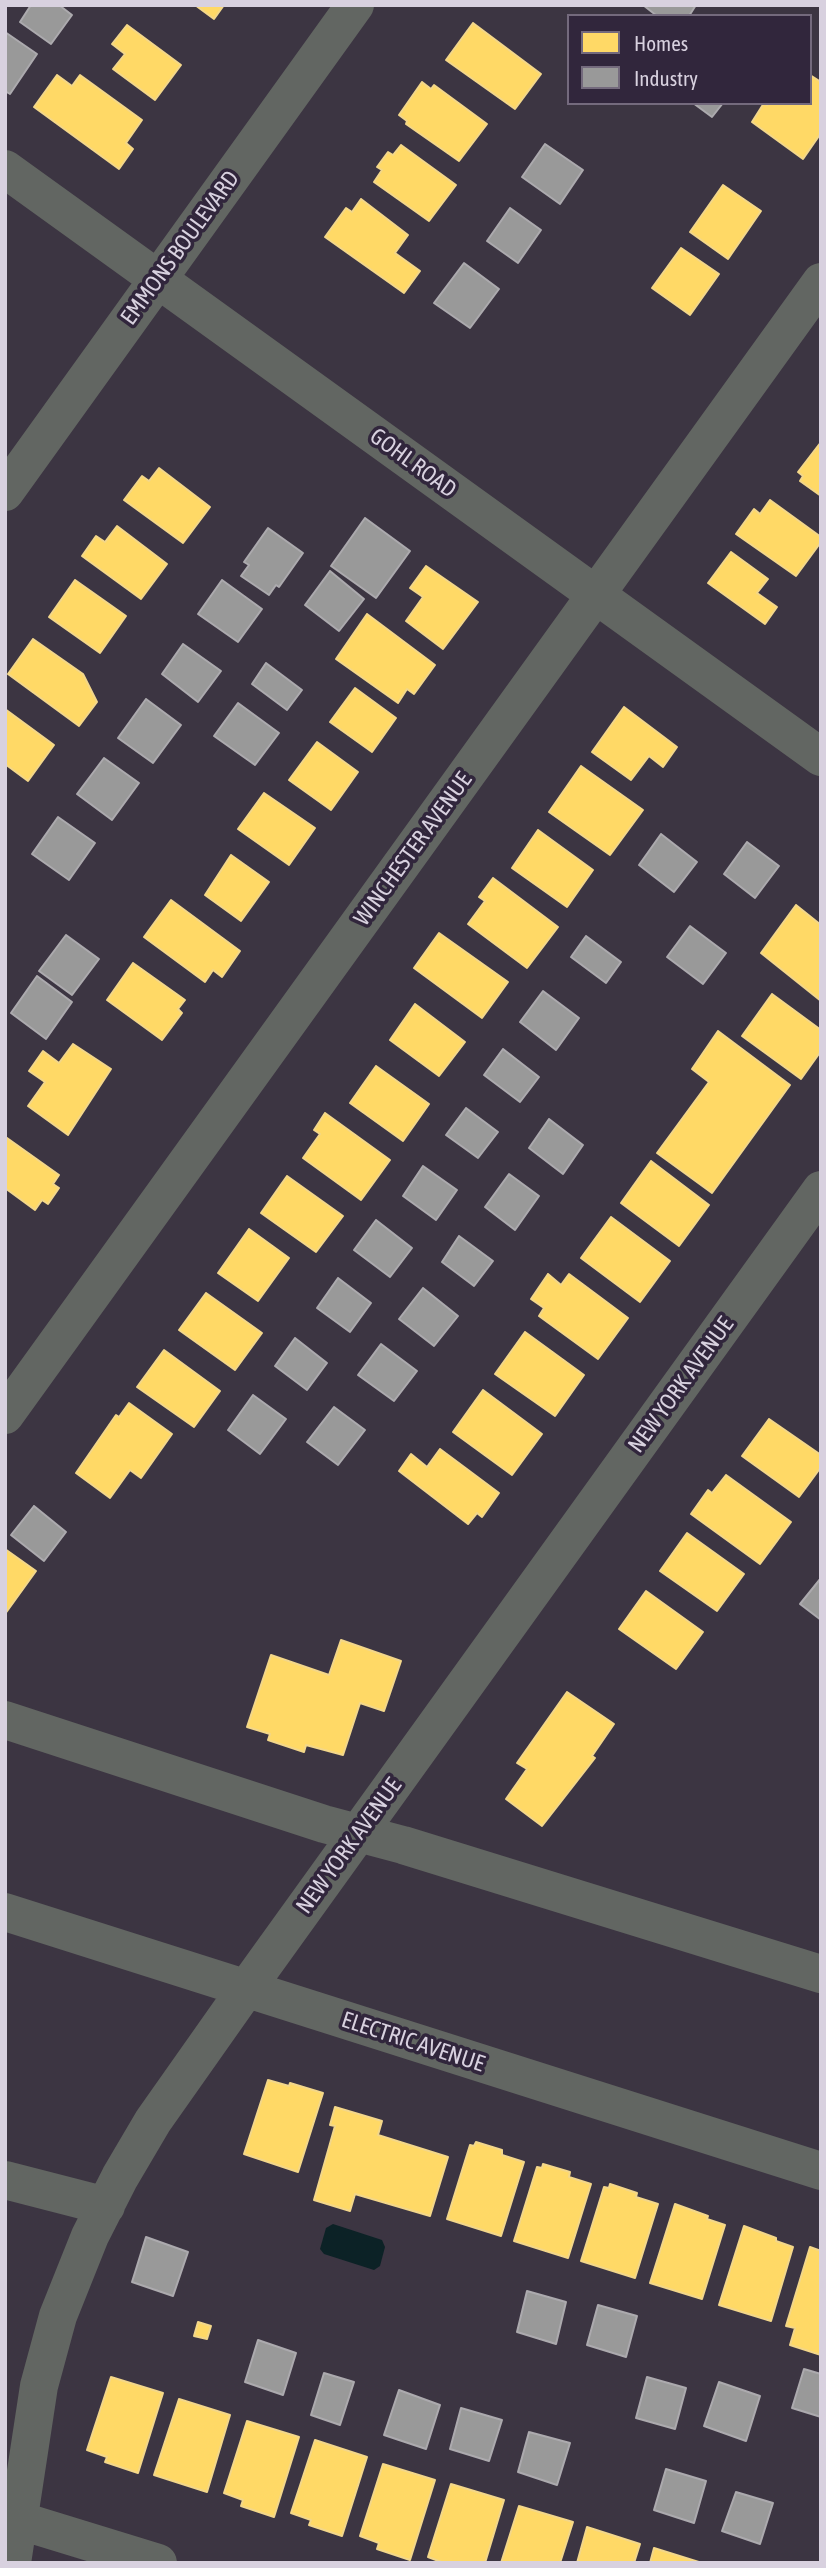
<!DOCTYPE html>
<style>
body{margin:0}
#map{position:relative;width:826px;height:2568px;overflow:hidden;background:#3c3542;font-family:"Asap Condensed",sans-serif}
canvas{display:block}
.frame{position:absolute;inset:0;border:7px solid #d8d1df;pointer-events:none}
.legend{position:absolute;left:567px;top:14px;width:245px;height:91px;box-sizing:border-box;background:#31263c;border:2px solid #746a7d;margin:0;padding:9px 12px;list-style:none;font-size:21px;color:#d8d1df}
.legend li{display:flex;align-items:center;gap:14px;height:35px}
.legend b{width:35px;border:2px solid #746a7d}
</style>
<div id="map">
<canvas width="826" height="2568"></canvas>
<div class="frame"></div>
<ul class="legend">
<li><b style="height:19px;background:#ffd966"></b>Homes</li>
<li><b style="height:19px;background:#999"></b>Industry</li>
</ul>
</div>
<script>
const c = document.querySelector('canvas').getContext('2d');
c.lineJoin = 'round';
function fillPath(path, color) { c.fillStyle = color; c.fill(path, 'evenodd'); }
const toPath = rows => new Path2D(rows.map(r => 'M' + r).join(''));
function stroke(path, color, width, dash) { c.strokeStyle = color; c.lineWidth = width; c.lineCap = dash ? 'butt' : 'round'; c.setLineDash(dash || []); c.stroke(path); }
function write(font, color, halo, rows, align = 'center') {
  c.font = font + ' "Asap Condensed",sans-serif'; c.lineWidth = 7; c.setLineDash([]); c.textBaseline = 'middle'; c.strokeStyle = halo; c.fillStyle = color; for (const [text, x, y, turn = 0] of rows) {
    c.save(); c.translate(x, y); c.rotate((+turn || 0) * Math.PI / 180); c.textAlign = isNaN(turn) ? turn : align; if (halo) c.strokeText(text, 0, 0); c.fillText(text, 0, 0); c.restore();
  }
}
fillPath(toPath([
 [333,2224,382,2240,385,2247,380,2266,374,2270,324,2254,320,2249,326,2228]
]), '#0c2226');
const homes = toPath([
 [195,5,224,5,214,19,195,5],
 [473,23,541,74,515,109,446,60,473,23],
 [127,25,181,65,155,100,113,69,125,54,112,44,127,25],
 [57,75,72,86,80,75,142,120,126,143,133,149,119,169,34,107,57,75],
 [810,75,821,82,821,133,803,159,752,122,764,103,767,105,769,103,810,103,810,75],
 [422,82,431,89,434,85,487,124,459,161,406,124,407,121,399,115,422,82],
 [401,145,456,185,429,221,374,182,382,170,377,167,388,152,393,155,401,145],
 [723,185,761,211,728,259,690,232,723,185],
 [361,199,408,235,395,253,420,271,404,293,325,237,346,208,352,212,361,199],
 [681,248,719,274,690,315,652,288,681,248],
 [821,442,821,496,800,481,803,476,798,472,821,442],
 [159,468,210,507,183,543,124,500,142,476,149,481,159,468],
 [770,500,821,537,821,542,796,576,736,534,754,509,760,514,770,500],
 [117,526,167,564,141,599,82,556,96,536,105,542,117,526],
 [731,552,768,579,757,593,777,607,765,624,708,583,731,552],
 [426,566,478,602,443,649,406,621,423,597,410,588,426,566],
 [75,580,126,616,100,653,49,617,75,580],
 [367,614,435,665,414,694,407,689,398,703,336,659,367,614],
 [33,639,83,674,97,702,79,726,8,674,33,639],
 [355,688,396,718,372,752,330,722,355,688],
 [624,707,677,747,663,767,649,756,631,780,592,752,624,707],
 [5,709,54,745,28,781,5,764,5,709],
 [317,742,358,772,331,810,289,780,317,742],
 [581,766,643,810,610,855,549,812,581,766],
 [264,793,315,828,289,865,238,829,264,793],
 [538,830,593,870,567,907,512,868,538,830],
 [231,855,269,882,241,921,205,895,231,855],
 [493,878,558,927,527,968,468,924,485,901,479,897,493,878],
 [171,900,240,951,222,977,213,970,205,982,144,937,171,900],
 [796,905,821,925,821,1001,761,953,796,905],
 [439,933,508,982,482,1018,414,968,439,933],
 [133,963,185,1000,178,1009,182,1013,162,1040,107,1000,133,963],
 [772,994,821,1030,821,1051,801,1079,742,1036,772,994],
 [415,1004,465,1042,439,1076,390,1040,415,1004],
 [718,1031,790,1085,712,1193,657,1153,709,1082,692,1069,718,1031],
 [73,1044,111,1069,68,1135,28,1106,45,1082,29,1071,43,1051,59,1063,73,1044],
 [376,1066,429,1104,403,1141,350,1103,376,1066],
 [325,1113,390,1160,361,1200,303,1158,320,1134,314,1130,325,1113],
 [7,1138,59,1175,53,1184,59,1188,48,1204,42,1200,35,1210,5,1188,5,1141,7,1138],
 [651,1161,709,1205,679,1246,621,1203,651,1161],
 [287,1176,343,1216,316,1252,261,1213,287,1176],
 [611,1217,670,1261,640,1302,581,1258,611,1217],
 [249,1229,289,1258,258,1301,218,1273,249,1229],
 [548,1274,561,1285,569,1274,628,1318,598,1359,539,1316,544,1308,531,1299,548,1274],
 [206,1293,262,1333,235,1370,179,1330,206,1293],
 [525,1332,584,1375,555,1416,495,1374,525,1332],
 [164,1350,220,1391,194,1427,137,1387,164,1350],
 [483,1390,542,1434,512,1475,453,1432,483,1390],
 [129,1403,172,1434,141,1478,130,1470,110,1498,76,1473,116,1415,119,1417,129,1403],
 [769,1419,821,1455,821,1467,799,1497,742,1456,769,1419],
 [440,1449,499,1493,482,1517,477,1513,468,1524,399,1471,411,1454,427,1467,440,1449],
 [726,1475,791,1522,760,1564,691,1514,708,1490,712,1493,726,1475],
 [687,1533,744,1574,717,1611,660,1571,687,1533],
 [5,1549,36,1571,5,1614,5,1549],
 [646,1591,703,1632,676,1669,619,1629,646,1591],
 [341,1640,401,1661,384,1711,360,1703,343,1755,306,1745,304,1752,268,1740,270,1734,247,1727,271,1655,329,1675,341,1640],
 [567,1692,614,1724,592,1756,595,1758,542,1826,506,1799,527,1769,517,1763,567,1692],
 [268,2080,289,2086,290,2083,323,2093,298,2172,244,2154,268,2080],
 [335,2107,382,2121,378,2135,448,2157,430,2216,355,2194,350,2211,314,2200,335,2126,330,2125,335,2107],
 [476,2142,502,2150,502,2155,524,2162,501,2236,447,2219,470,2145,474,2146,476,2142],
 [543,2164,570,2172,569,2177,591,2184,568,2258,514,2241,537,2167,542,2168,543,2164],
 [610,2184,637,2193,636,2197,658,2204,635,2278,581,2261,604,2187,609,2188,610,2184],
 [675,2204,708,2216,707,2219,725,2225,702,2299,650,2283,675,2204],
 [744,2226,776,2238,776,2241,793,2247,771,2321,719,2305,744,2226],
 [810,2247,821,2251,821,2355,790,2345,795,2328,786,2326,810,2247],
 [198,2322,211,2326,207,2339,194,2336,198,2322],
 [111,2377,163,2393,138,2473,105,2462,107,2457,87,2450,111,2377],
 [179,2399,230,2415,207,2492,154,2475,179,2399],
 [247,2421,299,2437,274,2517,241,2506,243,2500,224,2493,247,2421],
 [315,2440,367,2457,342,2536,309,2525,311,2520,291,2513,315,2440],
 [383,2464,435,2480,410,2560,377,2549,379,2543,360,2536,383,2464],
 [451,2484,504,2500,485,2563,444,2563,428,2557,451,2484],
 [519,2506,573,2522,560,2563,501,2563,519,2506],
 [587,2527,640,2544,634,2563,577,2563,587,2527],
 [654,2548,702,2563,650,2563,654,2548]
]);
fillPath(homes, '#ffd966');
stroke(homes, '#f3d78a', 2);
const industry = toPath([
 [31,5,59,5,72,15,51,44,20,22,31,5],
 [643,5,696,5,689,16,657,16,643,5],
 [5,32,37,54,10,94,5,91,5,32],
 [693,103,723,103,712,117,693,103],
 [545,144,583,170,560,204,522,177,545,144],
 [510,208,541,230,518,263,487,241,510,208],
 [464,263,499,289,470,328,434,303,464,263],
 [365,518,410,551,376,598,331,566,365,518],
 [268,528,303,553,279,587,276,585,269,595,241,576,249,565,244,562,268,528],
 [330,571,364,599,339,631,305,605,330,571],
 [222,580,262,609,238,642,198,614,222,580],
 [183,644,221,671,198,702,162,674,183,644],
 [266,663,302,690,287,710,252,684,266,663],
 [146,699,181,725,153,763,118,738,146,699],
 [238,703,279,733,255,765,214,736,238,703],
 [104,758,139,783,112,820,77,794,104,758],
 [58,817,95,843,69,880,32,854,58,817],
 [661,834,697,862,674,892,639,865,661,834],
 [747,842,779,866,755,898,724,874,747,842],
 [690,926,726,953,703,984,667,957,690,926],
 [66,935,99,959,72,995,39,971,66,935],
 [586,936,621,962,606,983,571,957,586,936],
 [37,976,72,1002,46,1039,11,1013,37,976],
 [543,991,579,1018,556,1050,520,1022,543,991],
 [503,1049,539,1077,520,1102,484,1075,503,1049],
 [466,1108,498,1132,478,1158,446,1135,466,1108],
 [549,1119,583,1145,563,1174,529,1148,549,1119],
 [423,1166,457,1190,436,1220,403,1196,423,1166],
 [509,1174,539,1196,515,1230,485,1207,509,1174],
 [376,1220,412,1248,390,1277,354,1250,376,1220],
 [459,1236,493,1261,474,1286,442,1262,459,1236],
 [338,1278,371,1303,350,1332,317,1308,338,1278],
 [423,1288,458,1316,434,1346,399,1319,423,1288],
 [295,1338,327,1363,307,1390,275,1366,295,1338],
 [381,1344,417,1371,394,1401,358,1375,381,1344],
 [253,1395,286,1419,260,1454,228,1430,253,1395],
 [334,1407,365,1430,338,1465,307,1442,334,1407],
 [34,1506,66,1532,44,1561,11,1535,34,1506],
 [821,1578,821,1620,800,1604,821,1578],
 [146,2237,188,2252,173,2296,132,2282,146,2237],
 [527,2291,566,2302,556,2344,517,2332,527,2291],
 [598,2305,637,2316,626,2357,587,2345,598,2305],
 [258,2340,296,2353,283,2395,245,2382,258,2340],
 [804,2369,821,2374,821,2417,792,2408,804,2369],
 [324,2373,354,2382,340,2425,311,2415,324,2373],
 [647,2377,686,2388,675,2429,636,2418,647,2377],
 [719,2382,760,2396,746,2441,704,2426,719,2382],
 [399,2390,440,2405,426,2449,384,2435,399,2390],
 [461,2408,502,2420,489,2461,450,2449,461,2408],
 [529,2432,570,2443,557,2485,518,2472,529,2432],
 [666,2469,706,2481,694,2523,654,2510,666,2469],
 [736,2492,773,2503,760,2544,722,2531,736,2492]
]);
fillPath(industry, '#999');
stroke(industry, '#acaaae', 2);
stroke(toPath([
 [5,169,821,757],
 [5,492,355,5],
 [5,1415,821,282],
 [5,1720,324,1824,403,1845,821,1974],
 [5,1912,821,2171],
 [5,2180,106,2206],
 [18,2520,158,2563],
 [12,2563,39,2386,58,2316,90,2236,120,2177,153,2121,246,1989,821,1190]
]), '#626662', 38);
write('23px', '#d8d1df', '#31263c', [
 ["EMMONS BOULEVARD",180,248,-54],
 ["GOHL ROAD",413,463,36],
 ["WINCHESTER AVENUE",413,849,-54],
 ["NEW YORK AVENUE",681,1385,-54],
 ["NEW YORK AVENUE",349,1846,-54],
 ["ELECTRIC AVENUE",413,2042,18]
]);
</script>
